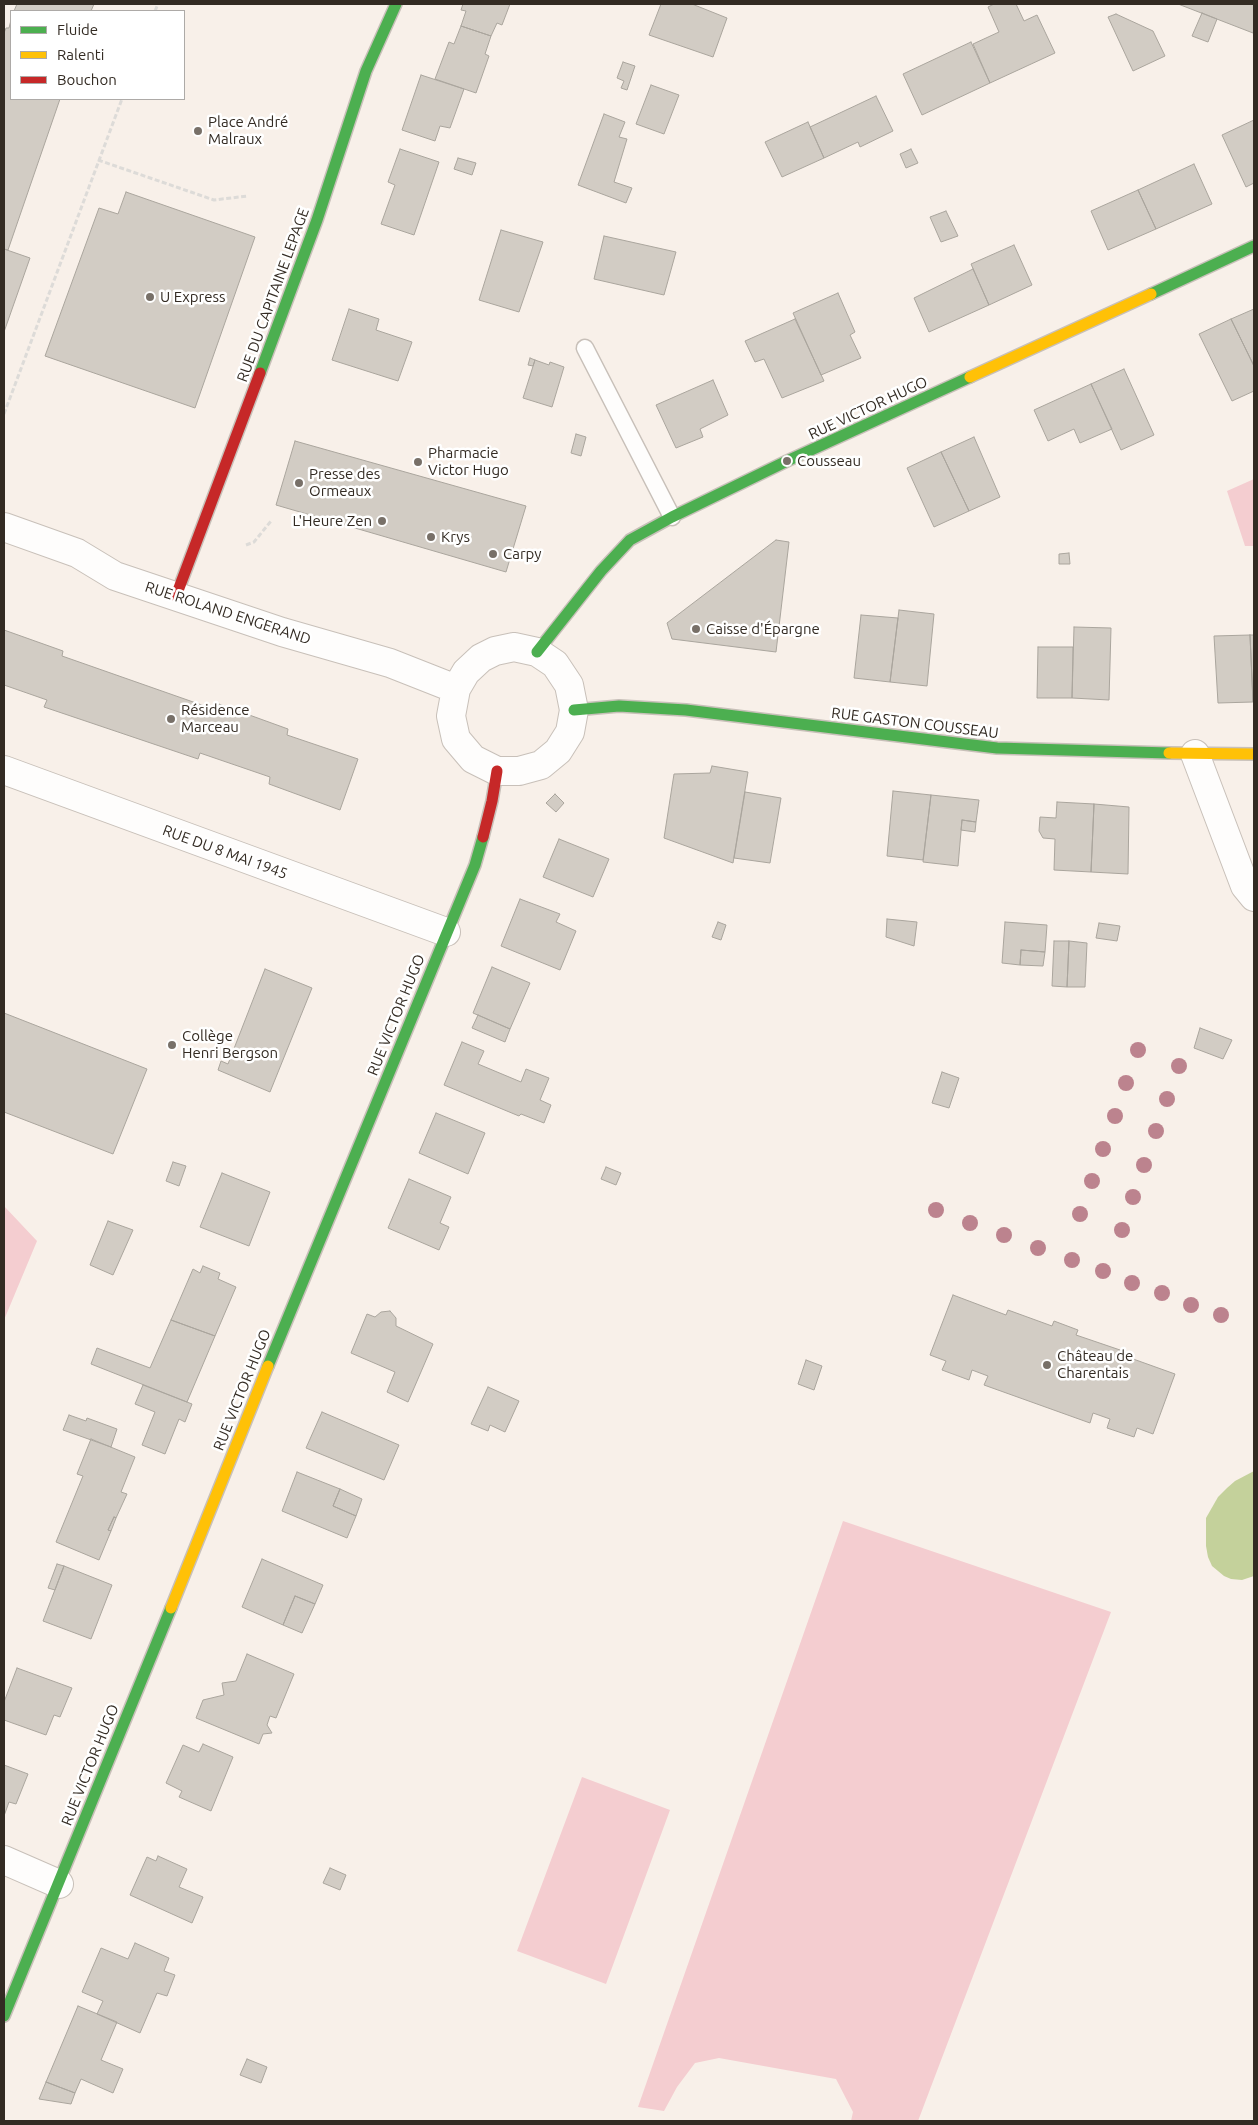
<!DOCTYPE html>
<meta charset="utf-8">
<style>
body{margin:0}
#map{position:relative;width:1258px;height:2125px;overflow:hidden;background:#f8f0e9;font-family:Ubuntu,sans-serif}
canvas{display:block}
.frame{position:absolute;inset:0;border:5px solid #332b23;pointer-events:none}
.legend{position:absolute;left:10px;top:10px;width:175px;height:90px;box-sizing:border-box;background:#fff;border:1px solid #adaaa7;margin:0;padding:6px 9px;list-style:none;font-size:15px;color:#332b23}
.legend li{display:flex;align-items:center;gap:10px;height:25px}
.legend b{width:25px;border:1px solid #adaaa7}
</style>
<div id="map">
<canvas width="1258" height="2125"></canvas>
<div class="frame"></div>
<ul class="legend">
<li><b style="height:6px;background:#4caf50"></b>Fluide</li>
<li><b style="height:6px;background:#ffc107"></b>Ralenti</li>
<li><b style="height:6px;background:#c62828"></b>Bouchon</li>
</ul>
</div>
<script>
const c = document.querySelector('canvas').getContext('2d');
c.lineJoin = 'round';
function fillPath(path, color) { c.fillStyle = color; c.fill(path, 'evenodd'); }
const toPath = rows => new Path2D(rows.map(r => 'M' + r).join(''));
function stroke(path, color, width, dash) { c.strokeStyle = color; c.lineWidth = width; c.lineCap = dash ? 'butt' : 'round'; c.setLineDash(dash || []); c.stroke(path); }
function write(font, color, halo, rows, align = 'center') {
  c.font = font + ' Ubuntu,sans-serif'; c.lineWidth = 5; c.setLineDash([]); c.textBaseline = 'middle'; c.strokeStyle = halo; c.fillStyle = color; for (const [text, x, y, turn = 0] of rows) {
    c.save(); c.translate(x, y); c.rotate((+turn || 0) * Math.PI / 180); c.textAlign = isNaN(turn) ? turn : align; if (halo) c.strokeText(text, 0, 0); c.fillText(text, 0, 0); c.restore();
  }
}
fillPath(toPath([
 [1254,479,1254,546,1245,546,1227,491],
 [4,1206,37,1241,4,1320],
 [843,1521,1111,1612,918,2121,851,2121,853,2112,836,2079,719,2058,695,2063,677,2087,664,2111,638,2107],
 [582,1777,670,1810,606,1984,517,1951]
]), '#f4cdd0');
fillPath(toPath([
 [1254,1471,1254,1576,1242,1580,1231,1579,1224,1576,1212,1566,1208,1557,1206,1546,1206,1518,1218,1497,1227,1488,1235,1481]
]), '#c4d19b');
const building = toPath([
 [17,4,94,4,91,11,14,11,17,4],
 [463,4,510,4,502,25,497,23,491,36,461,26,466,11,461,10,463,4],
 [661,4,692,4,727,18,713,57,649,35,661,4],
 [994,4,1016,4,1024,21,1037,15,1055,53,990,83,973,44,999,32,988,7,994,4],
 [1178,4,1254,4,1254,29,1253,33,1178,4],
 [1202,13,1217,19,1208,42,1192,36,1202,13],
 [1116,14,1153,31,1165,56,1133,71,1108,17,1116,14],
 [11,20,11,99,60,99,8,250,4,249,4,33,6,28,9,28,11,20],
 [461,26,491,36,485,54,489,56,476,93,435,79,449,42,454,44,461,26],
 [971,42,990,83,922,115,903,74,971,42],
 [623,62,635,66,627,90,621,88,624,81,617,78,623,62],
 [421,75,464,89,450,128,440,126,435,141,402,130,421,75],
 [651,85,679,95,664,134,636,124,651,85],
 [876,96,893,131,860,147,858,142,824,158,810,127,876,96],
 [604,114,625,122,619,137,627,139,614,182,632,188,626,203,578,185,604,114],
 [1254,120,1254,183,1246,187,1222,135,1254,120],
 [808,122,824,158,782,177,765,142,808,122],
 [400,149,439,162,414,235,381,224,395,185,388,182,400,149],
 [911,149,918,163,906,168,900,154,911,149],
 [458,158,476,163,472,175,454,169,458,158],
 [1194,164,1212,204,1156,229,1138,190,1194,164],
 [1138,190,1156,229,1108,250,1091,211,1138,190],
 [126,192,255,237,195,408,45,356,99,208,118,214,126,192],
 [946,211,958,236,941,242,930,217,946,211],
 [501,230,543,242,519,312,479,300,501,230],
 [604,236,676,252,664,295,594,279,604,236],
 [1014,245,1032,285,989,305,971,264,1014,245],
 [4,249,30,258,4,332,4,249],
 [973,269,989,305,929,332,914,298,973,269],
 [838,293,855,332,850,335,861,358,821,375,793,313,838,293],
 [349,309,379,319,376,330,412,342,398,381,332,360,349,309],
 [1254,309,1254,366,1231,319,1254,309],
 [795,319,824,381,782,398,764,359,755,362,745,341,795,319],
 [1231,319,1254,366,1254,391,1232,401,1199,334,1231,319],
 [530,358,535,360,533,366,528,365,530,358],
 [535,360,549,365,550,362,564,367,552,407,523,398,535,360],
 [1124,369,1154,435,1121,450,1091,384,1124,369],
 [713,380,728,415,700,429,703,437,676,448,656,405,713,380],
 [1091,384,1112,429,1080,443,1074,429,1048,441,1034,410,1091,384],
 [576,434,586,437,581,456,571,453,576,434],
 [974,437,1000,497,969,511,941,452,974,437],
 [295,441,526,506,506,572,276,505,295,441],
 [941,452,969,511,934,527,907,468,941,452],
 [776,540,789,542,776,652,672,639,667,623,776,540],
 [1069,553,1070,564,1059,564,1059,554,1069,553],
 [899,610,934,614,927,686,890,682,899,610],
 [861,615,898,618,890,682,854,678,861,615],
 [1074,627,1111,628,1109,700,1072,698,1074,627],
 [4,630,63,651,62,656,216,710,219,704,288,729,287,735,358,759,340,810,269,784,270,777,200,753,198,759,44,707,47,700,4,685,4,630],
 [1250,635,1254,635,1254,702,1253,702,1250,635],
 [1250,635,1253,702,1218,703,1214,636,1250,635],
 [1038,647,1073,647,1072,698,1037,698,1038,647],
 [712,766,748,772,733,863,664,838,674,774,710,773,712,766],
 [893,791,931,795,923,860,887,856,893,791],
 [745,792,781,798,770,863,734,858,745,792],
 [555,794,564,803,556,812,546,803,555,794],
 [931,795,979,800,976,822,962,820,958,866,923,862,931,795],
 [1057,802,1094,804,1091,872,1054,870,1055,839,1043,838,1039,831,1040,817,1056,818,1057,802],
 [1094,804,1129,807,1128,874,1091,872,1094,804],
 [962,820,976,822,975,832,961,830,962,820],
 [559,839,609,859,593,897,543,877,559,839],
 [520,899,560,914,556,922,576,931,560,970,501,946,520,899],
 [887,919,917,922,914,946,886,937,887,919],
 [718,922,726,925,721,940,712,937,718,922],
 [1005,922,1047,925,1045,952,1021,950,1020,965,1002,963,1005,922],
 [1099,923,1120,926,1117,941,1096,938,1099,923],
 [1054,941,1069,941,1067,987,1052,986,1054,941],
 [1069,941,1087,943,1085,987,1067,987,1069,941],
 [1021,950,1045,952,1043,966,1020,965,1021,950],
 [492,967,530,983,510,1029,473,1013,492,967],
 [265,969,312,988,270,1092,218,1070,221,1061,228,1064,265,969],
 [4,1013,147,1069,113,1154,4,1112,4,1013],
 [478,1015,510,1029,505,1042,472,1028,478,1015],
 [1200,1028,1232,1040,1223,1059,1194,1048,1200,1028],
 [462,1042,484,1051,478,1064,521,1082,526,1069,549,1078,540,1100,551,1105,544,1123,521,1114,519,1116,444,1085,462,1042],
 [942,1072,959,1078,949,1108,932,1103,942,1072],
 [436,1113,485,1133,468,1174,419,1153,436,1113],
 [173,1162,186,1166,179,1186,166,1181,173,1162],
 [606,1167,621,1173,616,1185,601,1179,606,1167],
 [222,1173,270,1192,249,1246,200,1227,222,1173],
 [409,1179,451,1197,440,1223,449,1227,439,1250,388,1228,409,1179],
 [108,1221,133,1230,113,1275,90,1265,108,1221],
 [203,1266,220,1273,218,1279,236,1287,215,1336,171,1320,193,1269,200,1273,203,1266],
 [953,1295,1006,1315,1008,1310,1052,1326,1054,1321,1078,1330,1076,1335,1123,1351,1122,1355,1175,1374,1153,1434,1137,1428,1134,1437,1107,1428,1110,1419,1093,1413,1090,1423,984,1385,988,1376,972,1370,969,1380,942,1370,946,1361,930,1355,953,1295],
 [390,1311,396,1318,396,1326,433,1344,408,1402,387,1392,395,1372,351,1353,367,1314,375,1317,381,1312,390,1311],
 [171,1320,215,1336,187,1402,91,1364,97,1348,150,1368,171,1320],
 [806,1360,822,1366,814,1390,798,1384,806,1360],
 [143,1385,192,1404,185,1422,179,1419,165,1454,142,1445,155,1412,135,1404,143,1385],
 [488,1387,519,1401,505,1432,490,1425,488,1431,471,1424,488,1387],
 [322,1412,399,1445,384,1480,306,1448,322,1412],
 [69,1415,86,1421,87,1418,117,1429,111,1447,63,1430,69,1415],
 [91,1439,135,1457,121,1492,127,1494,116,1518,114,1517,108,1530,111,1531,99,1560,56,1542,83,1476,77,1474,91,1439],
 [297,1472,340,1489,333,1506,356,1516,347,1538,282,1511,297,1472],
 [340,1489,362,1499,356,1516,333,1506,340,1489],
 [114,1517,116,1518,111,1531,108,1530,114,1517],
 [262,1559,323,1585,315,1604,295,1596,283,1625,242,1607,262,1559],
 [57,1564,64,1566,55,1590,48,1588,57,1564],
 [64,1566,112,1585,91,1639,43,1621,64,1566],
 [295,1596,315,1604,302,1633,283,1625,295,1596],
 [247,1654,294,1674,276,1718,270,1716,267,1725,272,1733,263,1734,259,1744,196,1718,203,1700,224,1695,222,1683,236,1681,247,1654],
 [17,1668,72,1688,60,1717,54,1715,46,1735,4,1720,4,1702,17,1668],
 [203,1744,233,1757,211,1811,179,1797,182,1791,166,1783,183,1745,199,1752,203,1744],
 [4,1765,28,1774,16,1804,9,1802,4,1816,4,1765],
 [158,1856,187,1869,179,1887,203,1897,192,1923,130,1895,147,1857,156,1861,158,1856],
 [330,1868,346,1875,340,1890,323,1883,330,1868],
 [135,1943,169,1958,164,1971,175,1975,167,1996,157,1993,140,2033,97,2014,103,2001,82,1992,101,1948,128,1959,135,1943],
 [78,2006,117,2022,101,2060,123,2069,113,2093,81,2079,75,2093,46,2082,78,2006],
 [247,2059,267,2067,261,2083,240,2075,247,2059],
 [46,2082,75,2093,71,2104,39,2099,46,2082]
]);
fillPath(building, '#d2ccc4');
stroke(building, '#aaa59d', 1);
const lane = toPath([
 [585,348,672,517]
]);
const street = toPath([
 [4,527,77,553,115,576,282,632,390,663,456,689],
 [514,647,537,652,555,664,569,685,574,710,570,732,558,751,541,765,519,771,497,771,473,759,456,739,451,716,456,689,466,672,481,658,495,651,514,647],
 [1195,754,1245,886,1254,897],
 [4,770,446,932],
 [4,1860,59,1884]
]);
const fast = toPath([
 [1151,294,1254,246],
 [260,373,317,220,366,71,396,4],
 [537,652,601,571,630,540,672,517,787,461,970,377],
 [574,710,619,706,686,710,997,748,1169,753],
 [268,1366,475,865,483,837],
 [4,2016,171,1608]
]);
const slow = toPath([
 [970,377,1151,294],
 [1169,753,1254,754],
 [171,1608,268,1366]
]);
const jam = toPath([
 [176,596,260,373],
 [483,837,492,801,497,771]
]);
stroke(lane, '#c8c0b9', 19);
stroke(street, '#c8c0b9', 30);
stroke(fast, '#c8c0b9', 14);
stroke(slow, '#c8c0b9', 14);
stroke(jam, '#c8c0b9', 14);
stroke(toPath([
 [155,11,158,4],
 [98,160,214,200,248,196],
 [4,414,122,99],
 [246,545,254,542,271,521]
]), '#dddbd8', 3, [5, 2.5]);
stroke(lane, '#fefdfc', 16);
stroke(street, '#fefdfc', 28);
stroke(fast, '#4caf50', 11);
stroke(slow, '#ffc107', 11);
stroke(jam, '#c62828', 11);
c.fillStyle = '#bc838e';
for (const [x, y] of [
 [1138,1050],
 [1179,1066],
 [1126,1083],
 [1167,1099],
 [1115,1116],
 [1156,1131],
 [1103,1149],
 [1144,1165],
 [1092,1181],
 [1133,1197],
 [936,1210],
 [1080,1214],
 [970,1223],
 [1122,1230],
 [1004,1235],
 [1038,1248],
 [1072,1260],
 [1103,1271],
 [1132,1283],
 [1162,1293],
 [1191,1305],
 [1221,1315]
]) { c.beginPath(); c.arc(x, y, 8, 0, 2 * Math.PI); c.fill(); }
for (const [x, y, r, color] of [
 [198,131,5,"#787068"],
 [150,297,5,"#787068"],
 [787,461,5,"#787068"],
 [418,462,5,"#787068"],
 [299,483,5,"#787068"],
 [382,521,5,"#787068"],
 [431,537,5,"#787068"],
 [493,554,5,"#787068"],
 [696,629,5,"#787068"],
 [171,719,5,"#787068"],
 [172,1045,5,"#787068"],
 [1047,1365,5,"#787068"]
]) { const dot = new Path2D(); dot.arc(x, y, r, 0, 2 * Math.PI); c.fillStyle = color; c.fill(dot); stroke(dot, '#fff', 2); }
write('15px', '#332b23', '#fff', [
 ["Place André",208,122],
 ["Malraux",208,139],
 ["U Express",160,297],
 ["Pharmacie",428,453],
 ["Victor Hugo",428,470],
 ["Cousseau",797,461],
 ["Presse des",309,474],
 ["Ormeaux",309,491],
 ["L'Heure Zen",372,521,"right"],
 ["Krys",441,537],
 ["Carpy",503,554],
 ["Caisse d'Épargne",706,629],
 ["Résidence",181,710],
 ["Marceau",181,727],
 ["Collège",182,1036],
 ["Henri Bergson",182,1053],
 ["Château de",1057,1356],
 ["Charentais",1057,1373]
], 'left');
write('15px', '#332b23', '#fff', [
 ["RUE DU CAPITAINE LEPAGE",273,295,-70],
 ["RUE VICTOR HUGO",868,408,-25],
 ["RUE ROLAND ENGERAND",228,613,18],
 ["RUE GASTON COUSSEAU",915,723,7],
 ["RUE DU 8 MAI 1945",225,852,20],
 ["RUE VICTOR HUGO",396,1015,-68],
 ["RUE VICTOR HUGO",242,1390,-68],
 ["RUE VICTOR HUGO",90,1765,-68]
]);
</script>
